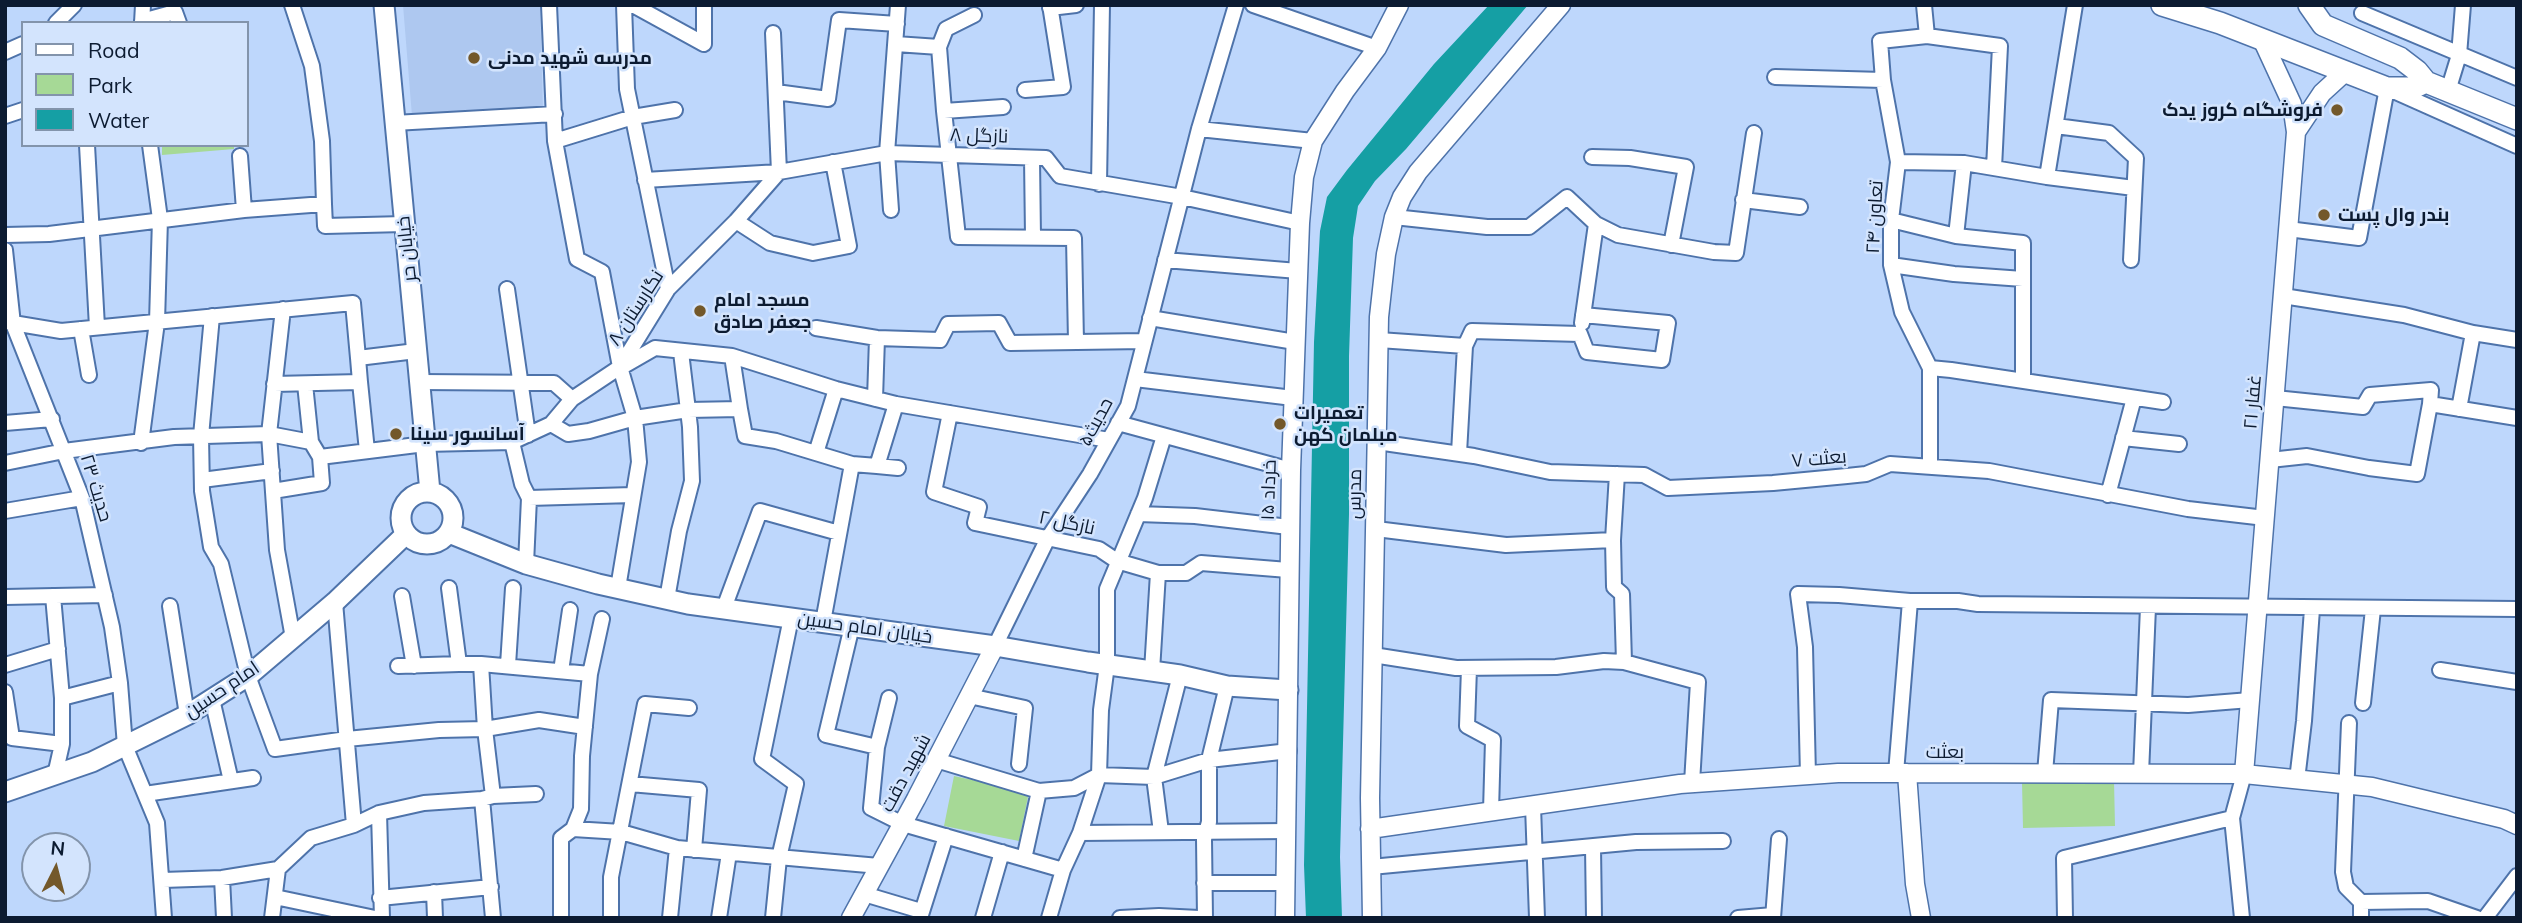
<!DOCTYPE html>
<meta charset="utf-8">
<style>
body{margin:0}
#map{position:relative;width:2522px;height:923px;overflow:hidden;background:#bed7fc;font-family:Mulish,sans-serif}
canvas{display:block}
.frame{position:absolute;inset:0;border:7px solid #0c1b31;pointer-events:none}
.legend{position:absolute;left:21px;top:21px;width:228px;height:126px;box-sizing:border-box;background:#d3e4fd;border:2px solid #8394ab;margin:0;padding:9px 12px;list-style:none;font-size:21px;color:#0c1b31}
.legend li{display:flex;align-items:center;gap:14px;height:35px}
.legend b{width:35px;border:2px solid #8394ab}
.north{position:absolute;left:21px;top:832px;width:70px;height:70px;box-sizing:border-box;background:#d3e4fd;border:2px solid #8394ab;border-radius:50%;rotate:6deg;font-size:19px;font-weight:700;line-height:28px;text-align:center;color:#0c1b31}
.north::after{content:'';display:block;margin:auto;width:24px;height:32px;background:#73582a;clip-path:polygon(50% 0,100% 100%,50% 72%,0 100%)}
</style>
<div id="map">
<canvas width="2522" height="923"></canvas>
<div class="frame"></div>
<ul class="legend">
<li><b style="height:9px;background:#fff"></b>Road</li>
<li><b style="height:19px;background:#a6d996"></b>Park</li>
<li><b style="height:19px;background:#159fa4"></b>Water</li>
</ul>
<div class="north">N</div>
</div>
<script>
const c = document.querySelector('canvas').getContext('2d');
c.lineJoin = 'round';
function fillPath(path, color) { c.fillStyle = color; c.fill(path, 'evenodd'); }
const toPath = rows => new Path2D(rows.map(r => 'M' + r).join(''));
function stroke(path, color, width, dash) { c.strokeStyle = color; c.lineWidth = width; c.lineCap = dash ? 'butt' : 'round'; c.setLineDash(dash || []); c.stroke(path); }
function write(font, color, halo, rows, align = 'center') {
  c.font = font + ' Mulish,Cairo,sans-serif'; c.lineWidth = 5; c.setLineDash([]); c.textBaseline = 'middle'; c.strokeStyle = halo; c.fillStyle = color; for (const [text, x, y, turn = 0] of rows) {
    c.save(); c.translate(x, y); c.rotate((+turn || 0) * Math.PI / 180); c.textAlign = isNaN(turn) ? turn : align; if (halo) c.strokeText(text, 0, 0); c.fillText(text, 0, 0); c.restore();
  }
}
fillPath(toPath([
 [403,5,540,5,543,110,412,116]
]), '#aec8f0');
fillPath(toPath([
 [162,145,234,145,234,149,162,155],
 [954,776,1029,792,1019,841,944,826],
 [2114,781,2115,826,2023,828,2022,782]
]), '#a6d996');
fillPath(toPath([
 [1489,5,1528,5,1406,149,1375,181,1358,206,1353,238,1349,356,1349,514,1340,857,1342,918,1306,918,1304,865,1314,342,1320,231,1327,197,1347,170,1434,64]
]), '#159fa4');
const minor = toPath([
 [292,5,312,66,322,141,324,204],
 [549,5,555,141,577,259,602,272,620,367,635,418,639,462,618,588],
 [624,5,627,89,668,289],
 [633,5,704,44,704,5],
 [1253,5,1377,48],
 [1924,5,1927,36,1880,41,1883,80,1898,162,1891,220,1891,265,1902,312,1930,368,1930,467],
 [1050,8,1076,5],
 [2362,13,2517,78],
 [142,21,175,12,179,23],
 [56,23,74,5],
 [142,23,143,5],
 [1927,36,2000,46,1994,168],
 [896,44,939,47,944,111,1003,107],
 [939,47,946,29,974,15],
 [5,52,23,44],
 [1775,77,1883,80],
 [1025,90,1063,87,1050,5],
 [2448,91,2459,55,2463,5],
 [776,92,828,99,839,20,897,24],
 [944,111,958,237,1074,238,1076,342],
 [5,116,23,110],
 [394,123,555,114],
 [2056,126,2109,133,2136,158,2131,260],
 [1199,129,1313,141],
 [555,141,633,117,675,110],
 [87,145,97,327],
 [240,156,244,210],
 [1592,157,1630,158,1686,167,1671,245],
 [1032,158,1033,237],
 [1898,162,1964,163,2047,177,2134,188],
 [2047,177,2075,5],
 [645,180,779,172,887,153,1046,158,1060,176,1182,197,1300,223],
 [1099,184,1102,5],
 [1743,200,1800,207],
 [891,210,887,153,898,5],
 [1394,217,1487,227,1529,227,1567,197,1596,224,1618,235,1714,252,1736,253,1754,133],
 [1891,220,1956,236,2023,243,2023,381],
 [736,221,770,243,813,253,849,246,833,162],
 [2288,229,2359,238,2387,88,2517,146],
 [5,235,49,234,244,210,324,204,325,226,404,224],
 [1956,236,1964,163],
 [5,250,13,324,82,498,112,627,120,683,125,746,157,823,164,918],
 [1165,260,1298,271],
 [1891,265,1954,274,2023,279],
 [507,289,528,435],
 [2283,296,2404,315,2473,333,2517,340],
 [283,309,269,434,277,550,293,638],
 [212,316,201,436,202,491,211,547,221,564,248,676,275,749,347,739,439,730,485,729,539,720,585,727],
 [1150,318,1295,342],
 [7,322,61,331,353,303,358,358],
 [1582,323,1596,224],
 [816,328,877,338,940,340,948,324,999,323,1010,343,1144,341],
 [81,329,89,375],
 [1379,340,1465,346,1472,331,1580,334,1587,352,1662,360,1668,323,1583,315],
 [732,356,740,409],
 [622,367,655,348,732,356,836,389,896,404,1109,440],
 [1930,368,1951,370,2163,402],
 [1135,379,1293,398],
 [360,382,367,451],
 [420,382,554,383,572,399],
 [274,384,360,382,358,358,416,351],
 [305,384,311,442],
 [2275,398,2363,407,2370,395,2431,390,2430,404,2517,418],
 [875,399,877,338],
 [2459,409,2473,333],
 [950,413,934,492,979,507,975,523,1099,549,1117,561,1158,573,1186,573,1201,563,1288,570],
 [5,423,52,419],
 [1118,423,1291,470],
 [551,424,568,434,589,431,635,418,688,410,740,409,745,436,776,441,852,464],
 [2123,438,2179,444],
 [512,442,522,484,529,498,526,564],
 [1377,442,1474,456,1550,472,1644,475,1668,488,1773,483,1847,476,1866,474,1890,464,1989,471,2188,509,2265,518],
 [141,443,157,322,160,219,150,145],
 [816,453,836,389],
 [1459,453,1465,346],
 [2270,460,2307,456,2369,468,2417,474,2430,404],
 [5,463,64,451,174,437,269,434,311,442,320,457,425,444,512,442,551,424,572,399,620,367,668,289,736,221,779,172,773,33],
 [877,466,898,468],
 [1617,474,1613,540,1614,587,1622,594,1624,662],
 [202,480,272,471],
 [273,491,322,483,320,457],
 [2108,495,2134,398],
 [529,498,633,495],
 [5,511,82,498],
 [1138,514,1195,516,1289,527],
 [1376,529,1506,545,1613,540],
 [449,588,459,664,481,664,485,729,493,796],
 [53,596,62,698,62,744,55,775],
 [402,596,414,666],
 [5,597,105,595],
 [667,599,679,531,692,481,690,427,681,352],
 [335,602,354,825],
 [170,606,187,715],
 [724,608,760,511,839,533],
 [823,622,852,464,877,466,896,404],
 [852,626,826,735,877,747,871,808,903,824,1063,870],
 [995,646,1048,538,1090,474,1128,406,1199,129,1236,5],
 [1373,655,1456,668,1556,667,1604,661,1624,662,1698,682,1692,783],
 [481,664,590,674],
 [5,665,58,649],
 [508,665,513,588],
 [398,666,459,664],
 [1469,668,1467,726,1493,740,1491,811],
 [2440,670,2517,682],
 [561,671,570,610],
 [1152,671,1158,573],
 [5,692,12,738,62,744],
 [969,696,1025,708,1019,764],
 [62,698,120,683],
 [212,699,231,781],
 [2363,703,2373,609],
 [2349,723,2343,872,2346,887,2361,902,2361,918],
 [877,747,889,698],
 [936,760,1039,791,1074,788,1099,775,1154,777,1209,760,1289,751],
 [1896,773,1910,601],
 [2045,773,2051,700,2188,705,2250,700],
 [2141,774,2148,607],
 [1808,776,1805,647,1798,594,1839,595,1910,601,1958,601,1978,604,2517,609],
 [2297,780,2304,721,2312,609],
 [630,784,699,790,694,850],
 [145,794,253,778],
 [482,799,493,918],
 [1533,806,1537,918],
 [379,813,382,918],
 [573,829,621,832,677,848,879,866],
 [1161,832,1154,777,1180,675],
 [1080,833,1099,775,1101,710,1107,665,1107,589,1145,498,1164,436],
 [1593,847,1594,918],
 [1024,859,1039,791],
 [1371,867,1636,842,1723,841],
 [222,878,224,918],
 [163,880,222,878,278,869,311,838,354,825,379,813,424,803,482,799,493,796,536,794],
 [1204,883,1284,883],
 [434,892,435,918],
 [864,894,921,911],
 [275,897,375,918],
 [380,898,491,887],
 [2361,902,2428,901,2477,918],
 [272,918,278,869],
 [561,918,561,838,573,829,581,809,582,756,590,674,602,619],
 [611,918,611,877,645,704,689,708],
 [670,918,677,848],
 [719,918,729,853],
 [773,918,779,858,796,784,762,759,791,618],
 [920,918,946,836],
 [983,918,1002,852],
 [1049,918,1063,870,1080,833,1287,831],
 [1120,918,1159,916,1199,918],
 [1205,918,1204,839,1209,822,1209,760,1227,686],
 [1738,918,1773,915],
 [1773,918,1779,839],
 [2065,918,2064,858,2232,818],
 [2242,918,2232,818,2244,774],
 [2485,918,2517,876]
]);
const tertiary = toPath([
 [2296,132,2322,93,2345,72],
 [1907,773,1915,884,1921,918],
 [2244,774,2296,132,2292,104,2262,39],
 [1370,829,1680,784,1838,773,1907,773,2244,774,2372,787,2504,819,2517,825],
 [851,918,916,799,995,646],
 [1285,918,1291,470,1300,223,1304,177,1313,141,1345,91,1377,48,1399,5],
 [1372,918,1370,798,1379,317,1386,254,1394,217,1402,197,1418,172,1561,5]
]);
const secondary = toPath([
 [384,5,430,492],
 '401 518a26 26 0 1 1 52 0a26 26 0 1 1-52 0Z',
 [449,533,526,564,598,584,688,604,995,646,1088,662,1180,675,1227,686,1288,690],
 [5,792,92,762,187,715,248,676,335,602,406,534]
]);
const primary = toPath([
 [2162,5,2220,23,2387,88,2413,88,2426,82,2517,119],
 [2309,5,2323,25,2400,58,2417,71,2426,82]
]);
stroke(minor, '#4e73aa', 18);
stroke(tertiary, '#4e73aa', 21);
stroke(secondary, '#4e73aa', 23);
stroke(primary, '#4e73aa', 24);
stroke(minor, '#fff', 14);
stroke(tertiary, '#fff', 18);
stroke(secondary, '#fff', 19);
stroke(primary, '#fff', 21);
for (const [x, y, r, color] of [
 [474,58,7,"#73582a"],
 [2337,110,7,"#73582a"],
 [2324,215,7,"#73582a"],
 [700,311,7,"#73582a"],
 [1280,424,7,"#73582a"],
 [396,434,7,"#73582a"]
]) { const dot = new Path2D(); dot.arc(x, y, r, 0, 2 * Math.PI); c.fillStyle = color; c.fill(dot); stroke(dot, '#d3e4fd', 2.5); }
write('bold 19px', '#0c1b31', '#d3e4fd', [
 ["مدرسه شهید مدنی",488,58],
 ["فروشگاه کروز یدک",2323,110,"right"],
 ["بندر وال پست",2338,215],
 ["مسجد امام",714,300],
 ["جعفر صادق",714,322],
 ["تعمیرات",1294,413],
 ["مبلمان کهن",1294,435],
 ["آسانسور سینا",410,434]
], 'left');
write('19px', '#0c1b31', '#d3e4fd', [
 ["نازگل ۸",979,136,2],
 ["تعاون ۲۴",1875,217,-87],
 ["خیابان حر",407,249,-96],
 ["نگارستان ۸",636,308,-57],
 ["غفار ۲۱",2253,402,-85],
 ["حدیث۵",1096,422,-62],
 ["بعثت ۷",1819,459,-5],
 ["حدیث ۲۳",96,488,73],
 ["۱۵ خرداد",1269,490,-88],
 ["مدرس",1355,494,-89],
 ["نازگل ۲",1067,523,12],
 ["خیابان امام حسین",865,628,8],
 ["امام حسین",222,690,-34],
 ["بعثت",1945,752],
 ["شهید دقت",906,773,-62]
]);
</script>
